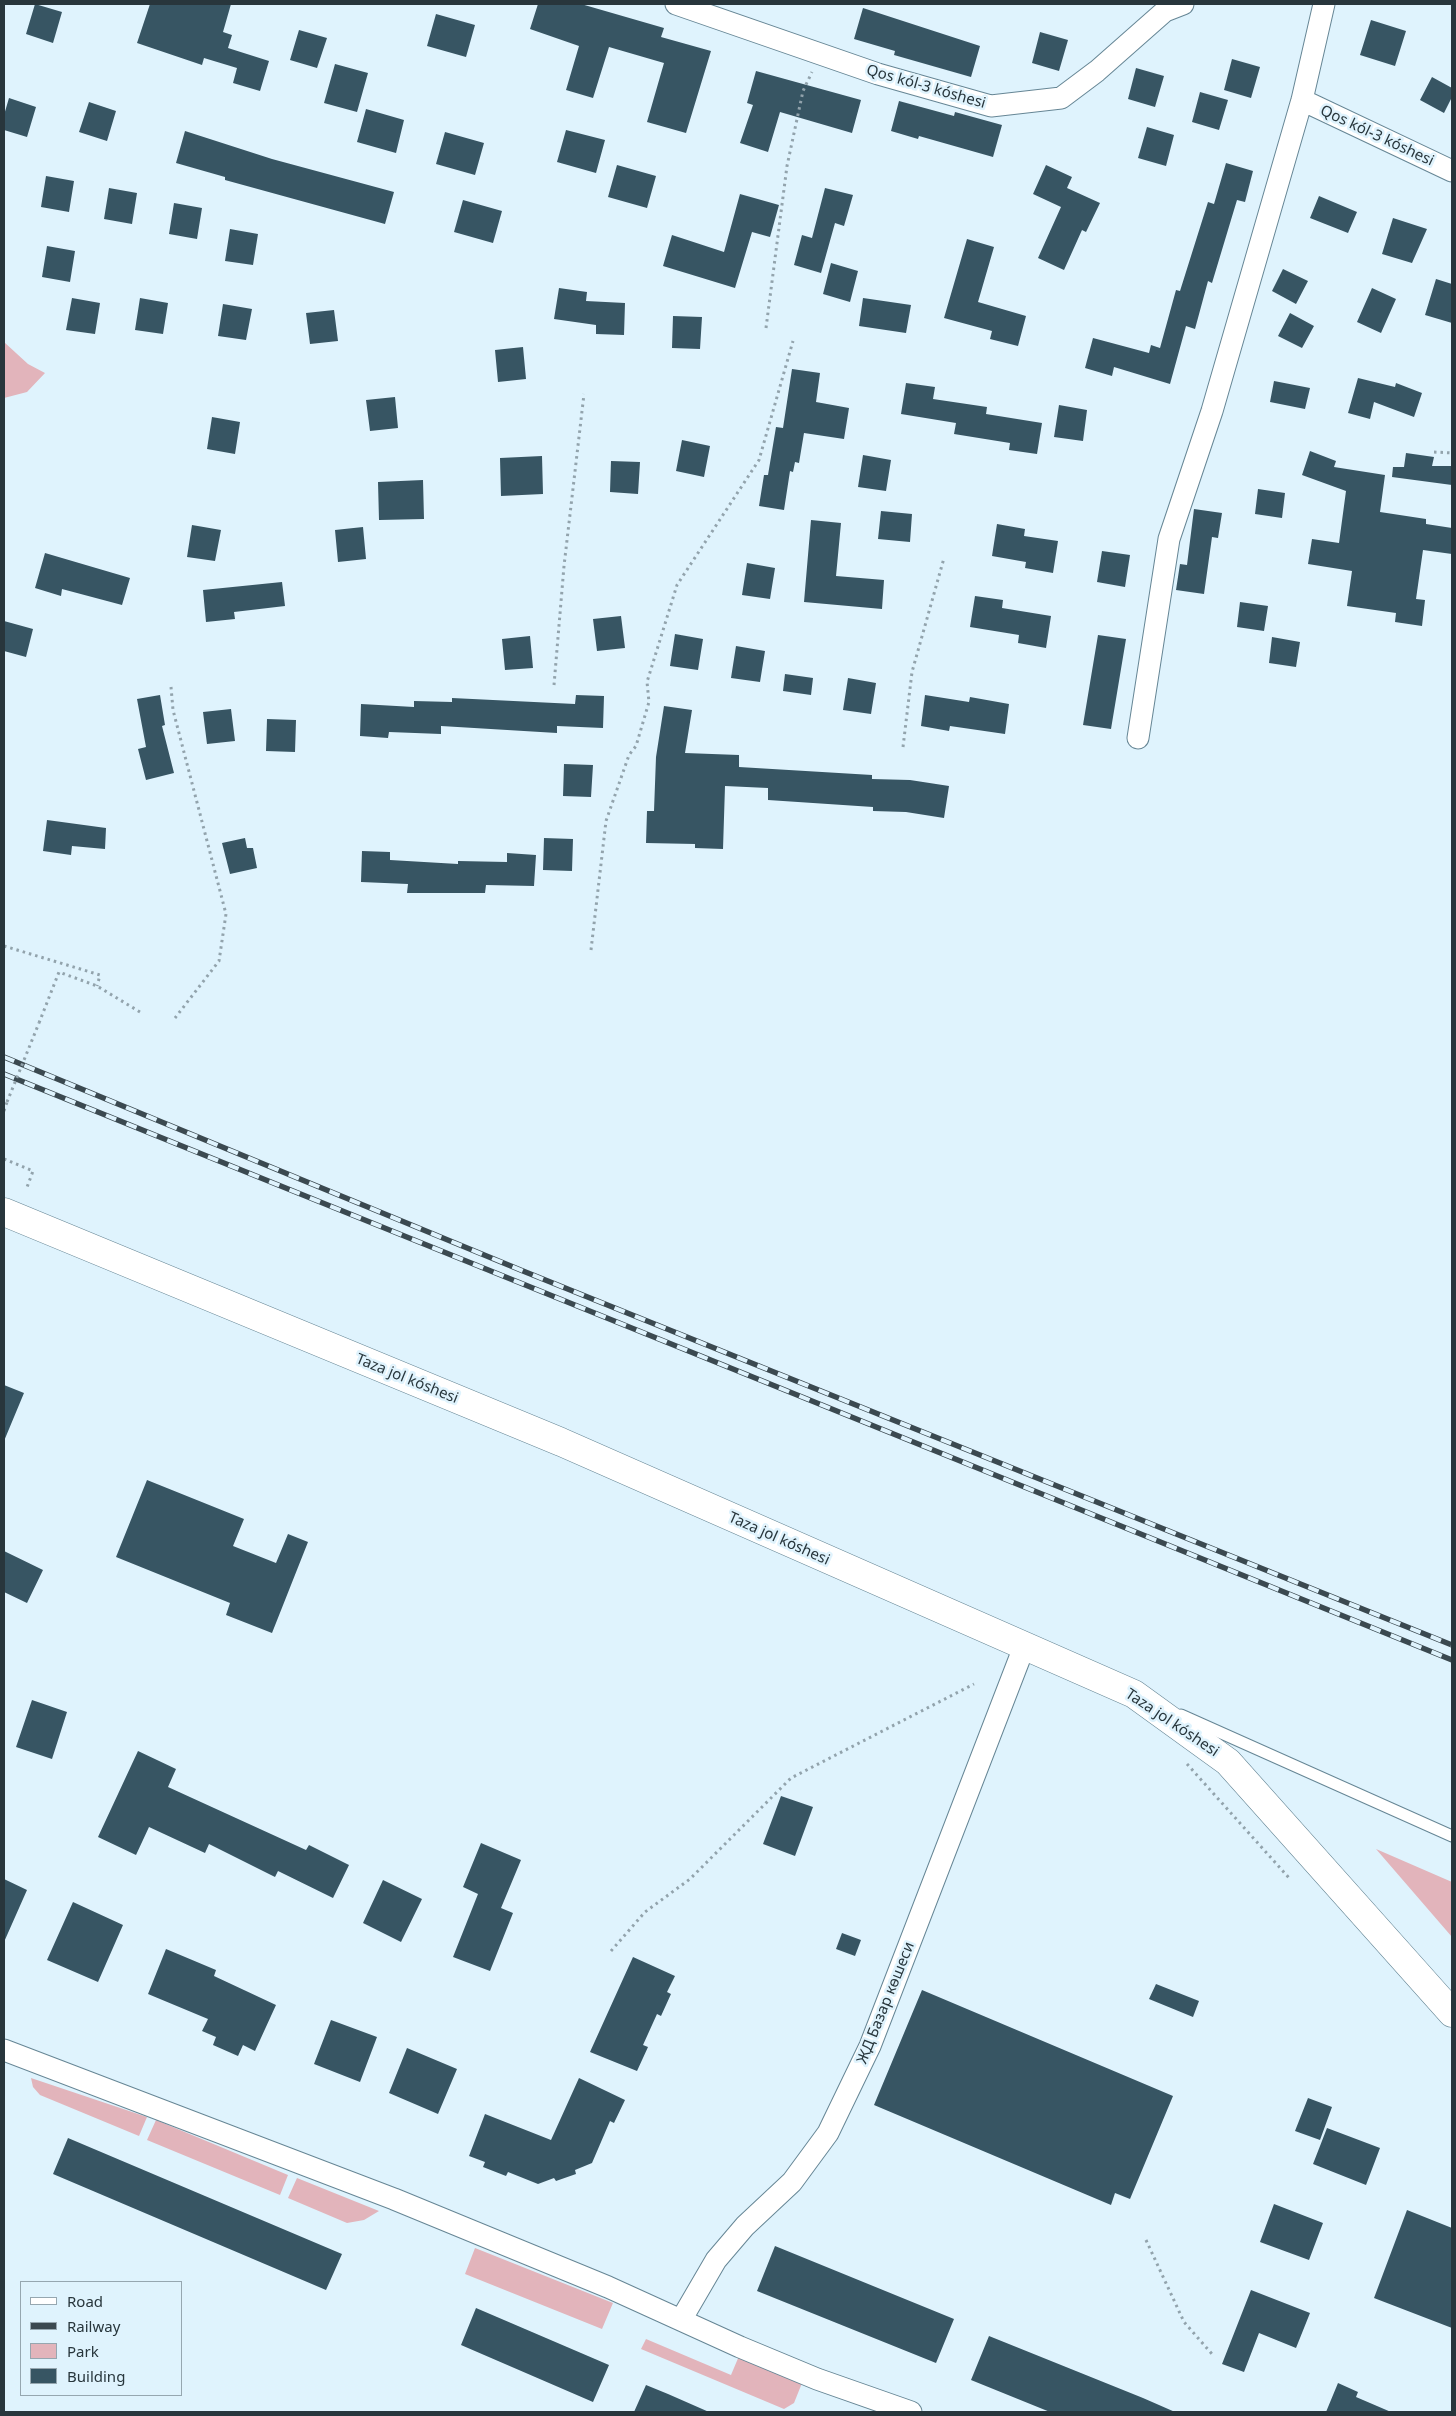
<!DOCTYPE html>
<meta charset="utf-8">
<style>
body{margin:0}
#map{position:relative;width:1456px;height:2416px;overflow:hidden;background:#dff3fd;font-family:"Noto Sans",sans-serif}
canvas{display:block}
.frame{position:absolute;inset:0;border:5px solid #28363c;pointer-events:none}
.legend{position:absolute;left:20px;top:2281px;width:162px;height:115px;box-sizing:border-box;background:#dff3fd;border:1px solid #96a7b0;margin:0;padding:6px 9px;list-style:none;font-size:15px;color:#28363c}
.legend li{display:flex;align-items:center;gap:10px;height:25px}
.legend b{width:25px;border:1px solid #96a7b0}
</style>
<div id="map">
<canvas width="1456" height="2416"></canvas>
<div class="frame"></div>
<ul class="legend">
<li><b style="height:6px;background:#fff"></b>Road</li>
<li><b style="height:6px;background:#3b4950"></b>Railway</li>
<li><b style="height:14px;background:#e2b4bb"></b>Park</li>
<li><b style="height:14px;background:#375563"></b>Building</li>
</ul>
</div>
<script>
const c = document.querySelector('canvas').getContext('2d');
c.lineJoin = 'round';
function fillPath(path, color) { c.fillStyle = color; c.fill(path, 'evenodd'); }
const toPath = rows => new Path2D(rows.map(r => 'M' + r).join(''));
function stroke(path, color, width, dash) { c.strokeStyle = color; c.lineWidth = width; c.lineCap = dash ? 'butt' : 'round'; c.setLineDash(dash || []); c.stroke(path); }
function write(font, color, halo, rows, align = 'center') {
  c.font = font + ' "Noto Sans",sans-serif'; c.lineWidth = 5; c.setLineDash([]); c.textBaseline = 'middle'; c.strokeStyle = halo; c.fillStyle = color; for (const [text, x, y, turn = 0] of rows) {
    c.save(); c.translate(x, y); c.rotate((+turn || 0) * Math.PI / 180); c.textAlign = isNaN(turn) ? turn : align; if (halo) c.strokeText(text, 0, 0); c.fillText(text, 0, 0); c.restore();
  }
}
fillPath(toPath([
 [4,342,28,364,45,373,27,392,4,398],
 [1376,1849,1452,1882,1452,1937],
 [31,2078,147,2117,139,2136,40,2095,33,2087],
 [156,2120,288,2175,280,2195,147,2140],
 [297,2178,379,2211,364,2220,347,2223,288,2198],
 [475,2248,613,2303,602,2329,465,2274],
 [646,2339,731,2375,739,2356,802,2383,794,2403,784,2409,641,2349]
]), '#e2b4bb');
fillPath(toPath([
 [35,4,62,12,53,43,26,34],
 [150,4,231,4,223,32,232,35,228,48,269,61,260,91,233,83,237,68,204,58,202,65,137,43],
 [538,4,581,4,664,28,661,37,711,51,686,133,647,122,664,63,609,47,593,98,566,90,579,46,530,29],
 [863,8,980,46,971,77,894,55,895,51,854,39],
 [436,14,475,25,466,57,427,46],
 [1371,20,1406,31,1395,66,1360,55],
 [299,30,327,38,317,68,290,60],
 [1040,32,1068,40,1059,71,1032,63],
 [1232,59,1260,67,1251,98,1224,90],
 [335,64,368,73,357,112,324,103],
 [1136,68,1164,76,1155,107,1128,99],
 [756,71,861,100,852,133,780,112,768,152,740,143,753,105,747,103],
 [1432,77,1452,88,1452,97,1444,113,1420,100],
 [1200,92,1228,100,1219,130,1192,122],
 [9,98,36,107,27,137,4,130,4,115],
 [899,101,954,116,955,112,1002,125,993,157,919,136,918,139,891,131],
 [89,102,116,111,107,141,79,132],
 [366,109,404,120,396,153,357,142],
 [1147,127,1174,135,1166,166,1138,158],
 [566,130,605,140,596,173,557,162],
 [185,131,272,159,394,192,385,224,225,180,225,177,176,163],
 [445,132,484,143,475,175,436,164],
 [1226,163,1253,171,1245,202,1237,200,1212,283,1208,281,1195,329,1186,326,1170,384,1114,367,1112,376,1085,368,1093,338,1149,353,1151,345,1160,348,1176,290,1180,291,1208,202,1214,204],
 [617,165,656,176,647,208,608,197],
 [1046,165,1072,177,1067,188,1100,203,1086,232,1082,230,1064,270,1038,258,1061,207,1033,194],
 [46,176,74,181,69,212,41,207],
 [109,188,137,193,132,224,104,219],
 [825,188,853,195,844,226,835,223,821,273,794,265,802,235,812,238],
 [740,194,779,205,770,237,752,232,735,288,663,266,672,235,724,252],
 [1319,196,1357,212,1348,233,1310,218],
 [463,200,502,211,493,243,454,232],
 [174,203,202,208,197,239,169,234],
 [1393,218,1427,229,1412,263,1382,254],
 [230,229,258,234,253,265,225,261],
 [967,239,994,247,978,302,1026,316,1018,346,990,339,992,331,944,318],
 [47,246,75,251,70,282,42,277],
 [831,263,858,271,850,302,823,294],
 [1283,269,1308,281,1296,304,1272,291],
 [1436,279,1452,284,1452,323,1425,315],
 [559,288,587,292,586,301,625,303,624,335,596,334,596,325,554,319],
 [1372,288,1396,299,1381,333,1357,322],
 [72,298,100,303,95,334,66,330],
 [140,298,168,303,163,334,135,330],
 [863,298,911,305,906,333,859,326],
 [223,304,252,309,246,340,218,336],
 [334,310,338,341,310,344,306,313],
 [1290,313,1314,326,1302,348,1278,336],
 [673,316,702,317,700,349,672,348],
 [523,347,526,379,498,382,495,350],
 [792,369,820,373,816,402,849,408,844,439,804,433,799,463,795,462,793,472,790,471,784,510,759,506,764,475,768,475,776,427,783,428],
 [1358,378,1395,387,1396,383,1422,393,1414,417,1374,402,1370,419,1348,413],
 [1274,381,1310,388,1305,409,1270,402],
 [906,383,935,387,933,399,987,407,986,414,1042,423,1037,454,1009,450,1010,443,954,434,956,423,901,414],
 [395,397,398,428,370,431,366,400],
 [1059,405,1087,410,1083,441,1054,437],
 [212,417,240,422,235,454,207,449],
 [682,440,710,446,704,477,676,471],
 [1310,451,1336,461,1334,467,1385,475,1380,512,1426,519,1426,524,1452,528,1452,554,1423,550,1416,599,1425,600,1422,626,1395,622,1396,613,1347,606,1352,571,1308,564,1312,539,1339,543,1346,491,1302,475],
 [1406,453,1434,457,1432,466,1452,466,1452,485,1392,477,1393,467,1404,467],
 [863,455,891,460,886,491,858,487],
 [542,456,543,494,501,496,500,458],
 [611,461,640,462,638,494,610,492],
 [423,480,424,519,379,520,378,482],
 [1258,489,1285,493,1282,518,1255,514],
 [1194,509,1222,513,1218,538,1212,537,1204,594,1176,590,1180,564,1187,565],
 [881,511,912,514,910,542,878,539],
 [811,520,841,523,836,576,884,580,882,609,804,602],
 [997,524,1025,529,1024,536,1058,541,1053,573,1025,568,1026,562,992,556],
 [192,525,221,530,215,561,187,557],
 [363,527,366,559,338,562,335,530],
 [1102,551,1130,555,1125,587,1097,582],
 [45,553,130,578,122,605,62,589,61,596,35,588],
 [747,563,775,568,770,599,742,595],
 [282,582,285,606,234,612,235,619,206,622,203,590],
 [975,596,1003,600,1002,608,1051,616,1046,648,1018,643,1019,635,970,627],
 [1240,602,1268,606,1264,631,1237,627],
 [621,616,625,648,597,651,593,619],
 [4,621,33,629,26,657,4,651],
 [675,634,703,639,698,670,670,666],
 [1098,635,1126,639,1111,729,1083,725],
 [530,636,533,668,505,670,502,639],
 [1272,637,1300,642,1296,667,1269,663],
 [736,646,765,651,760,682,731,678],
 [785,674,813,678,811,695,783,691],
 [848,678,876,683,871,714,843,710],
 [160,695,165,725,162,726,174,773,146,780,138,749,146,747,137,699],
 [576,695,604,696,603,728,557,726,557,733,441,726,441,734,389,732,388,738,360,736,361,704,414,707,414,701,452,702,452,698,575,704],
 [925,695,969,702,970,697,1009,704,1005,734,950,726,949,731,921,726],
 [664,706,692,710,685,753,739,755,739,767,872,775,872,779,910,780,949,786,944,818,906,812,873,811,873,807,768,800,768,788,725,786,723,849,695,848,695,844,646,843,647,811,654,811,656,757],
 [231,709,235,741,207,744,203,712],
 [267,719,296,720,295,752,266,751],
 [564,764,593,765,591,797,563,796],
 [47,820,106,828,105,849,72,846,71,855,43,851],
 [245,838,247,848,253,848,257,868,230,874,222,843],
 [544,838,573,839,572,871,543,870],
 [362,851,390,852,390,860,458,864,458,861,507,862,507,853,536,855,534,886,486,885,485,893,407,893,408,884,361,882],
 [4,1385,24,1393,4,1441],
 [147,1480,244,1519,233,1546,276,1563,288,1534,308,1542,272,1633,226,1615,230,1603,116,1557],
 [4,1551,43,1570,27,1603,4,1592],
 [32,1700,67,1712,52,1759,16,1747],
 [138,1751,176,1769,168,1787,306,1850,309,1845,349,1865,333,1898,278,1871,275,1877,209,1844,205,1853,149,1827,136,1855,98,1837],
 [781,1796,813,1807,795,1856,763,1844],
 [481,1843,521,1860,501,1908,513,1913,490,1971,453,1957,478,1894,463,1887],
 [4,1879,27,1890,4,1942],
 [383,1880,422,1899,401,1942,363,1923],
 [73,1902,123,1925,98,1982,47,1960],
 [842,1933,861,1940,855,1956,836,1949],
 [166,1949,216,1970,214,1976,276,2005,255,2051,243,2045,238,2056,213,2045,216,2037,202,2031,208,2019,148,1994],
 [633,1957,675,1976,667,1992,671,1994,661,2016,657,2014,643,2045,648,2047,637,2071,590,2052],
 [1156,1984,1199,2001,1193,2017,1149,1999],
 [922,1990,1173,2096,1130,2199,1115,2193,1111,2205,874,2105],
 [331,2020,377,2037,360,2082,314,2064],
 [407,2048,457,2069,438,2114,389,2093],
 [579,2078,625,2100,614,2123,610,2121,592,2163,575,2170,576,2174,556,2181,554,2178,538,2184,508,2172,506,2176,483,2167,485,2162,469,2156,485,2114,551,2140],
 [1308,2098,1332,2107,1320,2140,1295,2131],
 [1327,2128,1380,2148,1366,2185,1313,2164],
 [68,2138,342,2254,326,2290,53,2174],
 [1274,2204,1323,2223,1309,2260,1260,2242],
 [1407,2210,1452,2228,1452,2328,1374,2298],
 [775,2246,954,2319,936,2363,757,2291],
 [1251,2290,1310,2313,1296,2348,1259,2333,1244,2372,1222,2364],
 [476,2308,609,2365,593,2402,461,2345],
 [989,2336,1143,2398,1175,2412,1050,2412,971,2380],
 [1338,2383,1358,2392,1356,2397,1391,2412,1326,2412],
 [646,2385,668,2394,709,2412,634,2412]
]), '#375563');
const lane = toPath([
 [1181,1715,1452,1836]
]);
const street = toPath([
 [676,4,878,74,991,106,1061,98,1097,71,1165,11,1183,4],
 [1302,100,1452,171],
 [1138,738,1169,539,1212,411,1302,100,1324,4],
 [4,2050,394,2199,608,2287,740,2347,817,2379,911,2412],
 [681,2320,716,2260,745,2226,792,2182,828,2133,870,2046,1024,1647]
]);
const secondary = toPath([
 [4,1212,561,1442,1134,1694,1228,1762,1452,2013]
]);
stroke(lane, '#668695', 13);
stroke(street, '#668695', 23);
stroke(secondary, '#668695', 29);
stroke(toPath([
 [766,328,787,166,803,91,812,72],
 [1434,452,1452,453],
 [554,685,564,566,584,394],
 [171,687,173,710,226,914,219,961,175,1018],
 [903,747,912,672,944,558],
 [4,946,100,975,97,986],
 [591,950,606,821,629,755,636,746,649,702,647,682,677,585,759,460,793,341],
 [39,1023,59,972,97,986,140,1012],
 [4,1111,7,1102],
 [4,1159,33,1171,26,1190],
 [1187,1764,1290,1879],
 [611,1951,645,1912,690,1879,791,1778,974,1684],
 [1146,2240,1184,2322,1212,2354]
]), '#92a3ac', 3, [2.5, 4]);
stroke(lane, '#fff', 11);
stroke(street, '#fff', 21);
stroke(secondary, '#fff', 28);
const rail = toPath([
 [4,1057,523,1271,1452,1645],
 [4,1074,1452,1660]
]);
stroke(rail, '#3b4950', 5.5);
stroke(rail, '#dff3fd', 4, [11]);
stroke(toPath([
 [7,1102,39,1023]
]), '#92a3ac', 3, [2.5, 4]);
write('15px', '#28363c', '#dff3fd', [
 ["Qos kól-3 kóshesi",926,87,16],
 ["Qos kól-3 kóshesi",1377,136,25],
 ["Taza jol kóshesi",407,1379,22],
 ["Taza jol kóshesi",779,1539,24],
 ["Taza jol kóshesi",1172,1723,34],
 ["ЖД Базар көшеси",886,2003,-68]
]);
</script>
